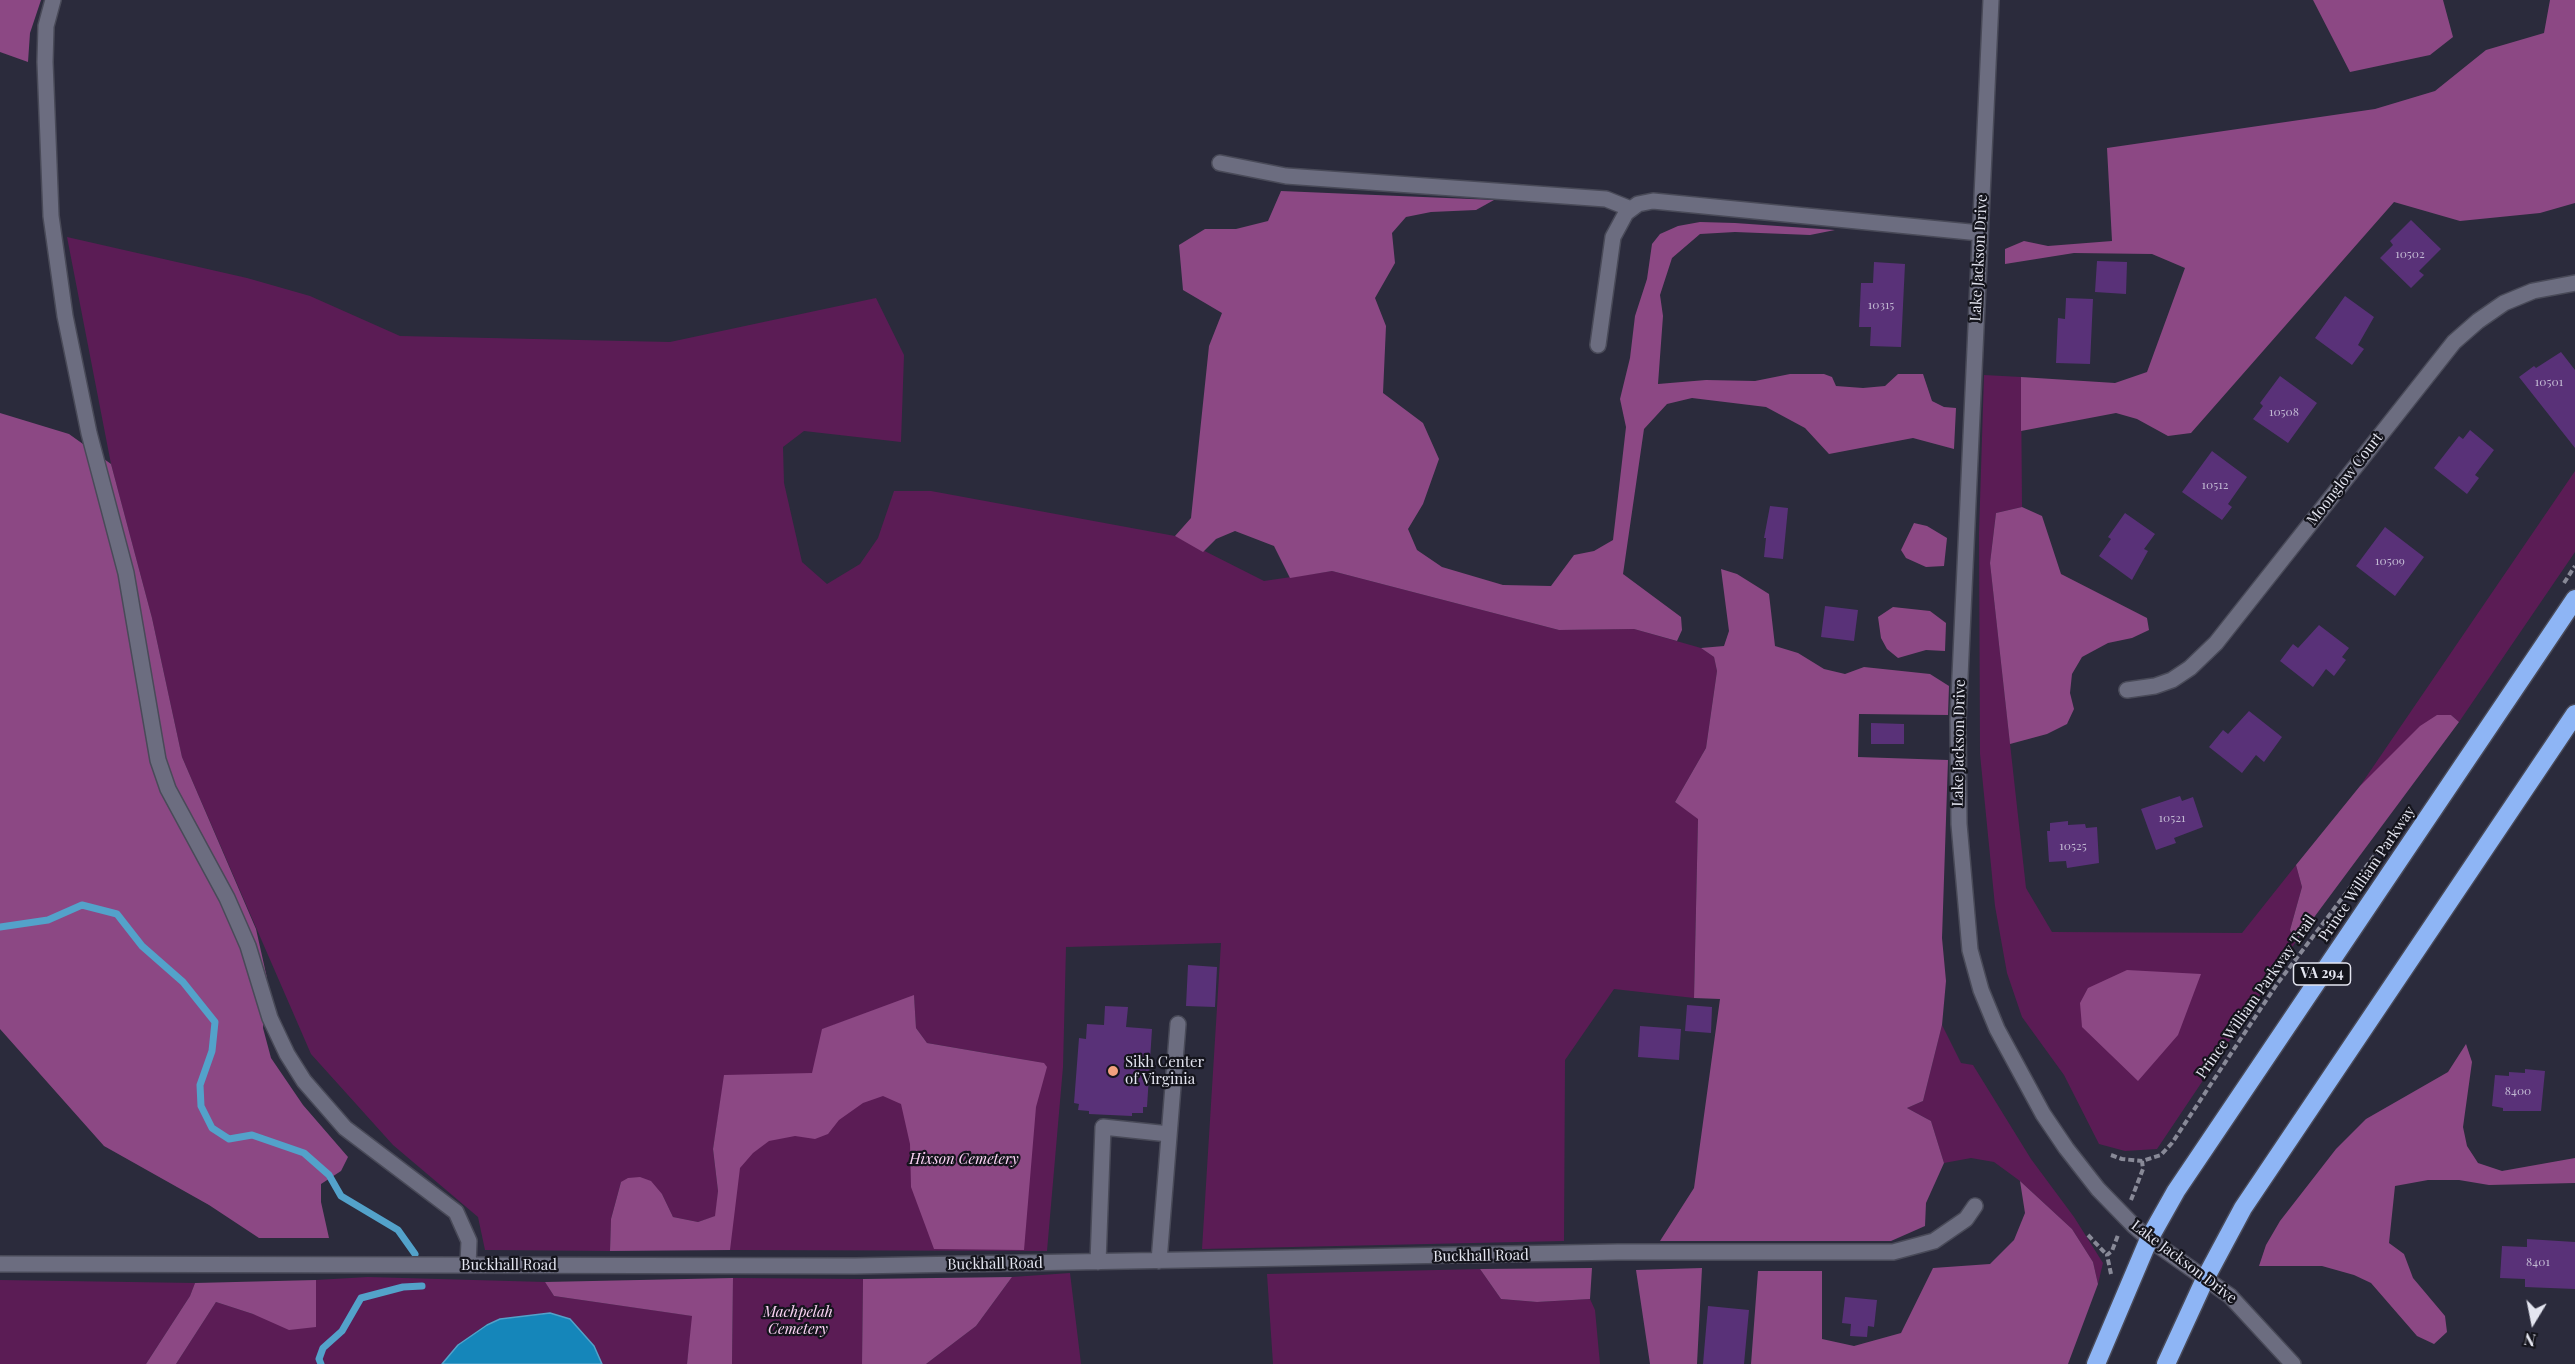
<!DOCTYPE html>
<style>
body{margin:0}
#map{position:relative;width:2575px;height:1364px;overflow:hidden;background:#2b2b3c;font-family:"Playfair Display",serif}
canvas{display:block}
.north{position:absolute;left:2503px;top:1292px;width:60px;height:60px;-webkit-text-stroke:4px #14141c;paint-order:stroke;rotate:190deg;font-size:16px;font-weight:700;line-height:24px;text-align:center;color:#e4e5f0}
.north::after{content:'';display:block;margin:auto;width:21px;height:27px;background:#e4e5f0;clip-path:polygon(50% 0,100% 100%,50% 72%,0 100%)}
</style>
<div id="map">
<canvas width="2575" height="1364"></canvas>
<div class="north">N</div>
</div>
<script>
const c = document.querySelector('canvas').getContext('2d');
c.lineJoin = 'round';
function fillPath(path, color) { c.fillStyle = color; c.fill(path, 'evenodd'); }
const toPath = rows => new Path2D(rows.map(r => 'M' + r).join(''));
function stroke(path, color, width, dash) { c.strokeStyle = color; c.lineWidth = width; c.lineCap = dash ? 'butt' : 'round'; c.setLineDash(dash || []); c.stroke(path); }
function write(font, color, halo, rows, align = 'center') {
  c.font = font + ' "Playfair Display",serif'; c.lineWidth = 4.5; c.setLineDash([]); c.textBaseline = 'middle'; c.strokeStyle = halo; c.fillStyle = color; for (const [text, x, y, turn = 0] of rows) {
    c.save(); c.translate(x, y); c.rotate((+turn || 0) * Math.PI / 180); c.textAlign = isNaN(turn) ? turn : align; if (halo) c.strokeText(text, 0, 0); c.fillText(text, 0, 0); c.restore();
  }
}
fillPath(toPath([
 [67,237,247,278,310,296,400,336,670,342,876,298,904,355,901,442,804,431,783,447,784,483,802,562,827,584,860,564,878,538,894,491,931,491,1175,536,1264,581,1332,571,1559,630,1634,629,1701,648,1714,657,1717,671,1706,748,1675,802,1698,818,1694,998,1614,989,1565,1060,1564,1241,1202,1249,1221,943,1066,947,1063,1067,1047,1251,730,1250,724,1080,713,1149,718,1191,716,1216,698,1222,673,1217,662,1194,621,1182,611,1219,610,1251,485,1250,478,1217,393,1145,311,1054,182,757,152,618,111,464],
 [914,996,916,1028,927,1043,1044,1063,823,1029],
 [1984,375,2021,377,2022,507,1996,513,1990,563,2026,888,2052,932,2242,933,2296,865,2302,887,2290,930,2295,943,2157,1149,2125,1151,2099,1144,2064,1075,2022,1017,2007,973,1995,906,1980,754,1979,533],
 [2575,471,2575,552,2459,722,2451,715,2360,786],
 [1942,1025,1961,1063,1973,1065,2031,1159,2074,1217,2103,1263,2098,1284,2093,1262,2072,1229,2020,1181,1994,1162,1971,1158,1944,1163,1931,1121,1907,1108,1923,1101],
 [1480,1269,1501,1299,1537,1302,1590,1299,1595,1310,1600,1364,1273,1364,1267,1274],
 [1070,1273,1081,1364,926,1364,976,1326,1012,1277],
 [368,1277,545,1282,554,1296,693,1316,687,1364,602,1364,594,1346,570,1319,550,1313,500,1319,487,1324,458,1345,442,1364,176,1364,216,1302,253,1314,316,1327,316,1280],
 [733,1278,863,1279,862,1364,732,1364],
 [0,1280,195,1283,190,1296,146,1364,0,1364]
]), '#5b1c55');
fillPath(toPath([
 [0,0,41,0,30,33,28,62,0,52],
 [2313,0,2443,0,2453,37,2430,55,2350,72],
 [2550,0,2575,0,2575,203,2540,213,2460,221,2394,202,2191,433,2168,436,2137,419,2116,413,2021,431,2021,377,2115,383,2147,372,2185,268,2152,254,2074,253,2005,264,2005,249,2024,241,2048,246,2112,241,2107,148,2375,109,2435,91,2486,50,2544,33],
 [1281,191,1494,200,1476,210,1431,212,1406,217,1392,233,1395,263,1375,298,1386,326,1383,393,1423,423,1439,459,1423,504,1408,529,1417,550,1442,567,1503,585,1551,586,1574,555,1594,551,1613,540,1626,427,1620,399,1630,358,1635,316,1647,279,1652,244,1660,234,1678,226,1700,222,1735,223,1835,230,1810,235,1735,232,1700,234,1672,258,1660,295,1663,316,1658,384,1706,380,1755,381,1790,374,1824,374,1832,377,1836,386,1863,388,1885,386,1898,374,1923,374,1932,401,1944,407,1956,408,1954,449,1913,438,1829,454,1805,428,1766,407,1692,398,1667,404,1644,429,1623,574,1681,617,1682,630,1677,641,1634,629,1559,630,1332,571,1290,578,1274,546,1235,531,1216,539,1203,552,1175,536,1191,518,1209,346,1222,313,1183,290,1179,245,1205,229,1236,229,1268,221],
 [0,413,69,434,111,464,152,618,182,757,256,929,267,978,263,1028,271,1058,303,1105,348,1157,341,1171,321,1184,321,1202,329,1238,259,1238,209,1205,104,1146,0,1029],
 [2022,507,2042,516,2061,574,2147,618,2149,630,2132,638,2108,643,2082,657,2072,674,2070,693,2074,709,2067,724,2047,734,2010,744,1990,563,1996,513],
 [1914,523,1927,526,1947,538,1944,566,1926,567,1906,558,1901,550],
 [1721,569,1737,574,1769,594,1775,646,1798,653,1824,669,1845,674,1864,667,1930,674,1949,686,1948,715,1859,714,1858,757,1948,760,1942,938,1946,981,1942,1025,1923,1101,1907,1108,1931,1121,1944,1163,1926,1203,1925,1226,1891,1241,1660,1241,1694,1188,1720,999,1694,998,1698,819,1675,802,1706,748,1717,671,1714,657,1701,648,1724,646,1729,631],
 [1893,607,1930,611,1946,623,1945,651,1926,650,1898,658,1887,649,1881,638,1878,617],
 [2437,715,2451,715,2459,722,2295,943,2290,930,2302,887,2296,865,2360,786,2420,726],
 [2127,970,2201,974,2178,1035,2138,1081,2082,1027,2080,1003,2088,988],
 [914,995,916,1028,927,1043,1044,1063,1047,1067,1036,1107,1024,1250,934,1249,911,1187,910,1144,901,1104,883,1096,863,1103,839,1120,828,1134,815,1139,795,1136,769,1141,753,1153,740,1168,730,1250,610,1251,611,1219,621,1182,628,1178,640,1177,651,1181,662,1194,673,1217,698,1222,715,1216,718,1191,713,1149,724,1075,812,1073,822,1029],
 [2466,1044,2472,1062,2463,1127,2467,1146,2478,1163,2502,1171,2575,1158,2575,1183,2489,1185,2459,1180,2428,1180,2395,1186,2389,1243,2404,1254,2413,1278,2445,1316,2447,1332,2434,1344,2417,1336,2371,1283,2354,1275,2322,1266,2259,1266,2266,1245,2280,1221,2336,1149,2366,1119,2448,1072],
 [2020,1181,2072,1229,2093,1262,2098,1284,2068,1364,1751,1364,1758,1271,1822,1271,1822,1339,1854,1346,1901,1333,1933,1268,1990,1264,2014,1240,2025,1213],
 [1592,1268,1590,1299,1537,1302,1501,1299,1480,1269],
 [1702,1268,1697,1364,1650,1364,1636,1270],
 [1012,1277,976,1326,926,1364,862,1364,863,1279],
 [733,1278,732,1364,687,1364,692,1316,554,1296,545,1282],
 [316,1280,316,1327,289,1330,253,1314,216,1302,176,1364,146,1364,190,1296,195,1283]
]), '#8c4884');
const water = toPath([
 [550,1313,570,1319,594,1346,602,1364,442,1364,458,1345,487,1325,500,1319,550,1313]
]);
fillPath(water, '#1586ba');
stroke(water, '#53a2ca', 1.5);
stroke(toPath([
 [0,927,48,920,82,905,117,914,142,946,183,982,215,1022,212,1051,200,1085,201,1106,212,1128,229,1139,252,1135,304,1153,329,1175,341,1196,398,1230,415,1254],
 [321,1364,319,1359,323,1348,342,1331,361,1298,403,1287,422,1286]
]), '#53a2ca', 7);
fillPath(toPath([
 [2411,220,2441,249,2419,271,2424,275,2411,288,2380,258,2393,245,2390,241],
 [2097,261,2127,262,2126,294,2095,292],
 [1874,262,1905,264,1901,347,1870,346,1871,327,1859,327,1861,283,1873,283],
 [2345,296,2374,317,2358,345,2364,349,2352,365,2315,338],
 [2066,298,2093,299,2090,364,2056,363,2058,318,2065,319],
 [2561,352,2575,370,2575,448,2519,377,2534,366,2536,368],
 [2280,376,2317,403,2288,443,2253,419,2263,406,2260,403],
 [2470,430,2494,450,2475,475,2479,478,2467,494,2434,468,2459,436,2463,439],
 [2212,451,2247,477,2228,504,2232,507,2222,520,2182,492],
 [1770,506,1788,508,1783,559,1764,557,1766,538,1764,538],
 [2125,513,2155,534,2144,549,2148,551,2132,580,2099,556,2111,539,2108,537],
 [2385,527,2424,557,2395,596,2356,566],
 [1825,606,1858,610,1854,641,1821,637],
 [2319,625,2349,648,2342,657,2346,660,2334,676,2326,669,2313,687,2280,661,2293,644,2298,648],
 [2249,711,2282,737,2264,762,2256,755,2242,773,2209,747,2223,730,2228,734],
 [1871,723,1904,724,1904,744,1871,744],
 [2180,796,2182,801,2193,797,2203,827,2174,838,2176,843,2156,850,2141,809],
 [2068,821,2068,825,2085,824,2086,828,2097,827,2099,863,2067,868,2066,861,2049,862,2047,831,2050,831,2050,823],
 [1188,965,1217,967,1215,1007,1186,1006],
 [1687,1005,1712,1007,1711,1033,1685,1031],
 [1105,1006,1128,1007,1126,1027,1152,1029,1147,1107,1143,1107,1143,1113,1132,1113,1132,1116,1089,1114,1089,1111,1078,1110,1079,1104,1074,1103,1079,1038,1086,1039,1087,1024,1104,1025],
 [1640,1026,1681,1029,1679,1060,1638,1057],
 [2525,1069,2545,1071,2541,1111,2503,1111,2503,1108,2492,1106,2495,1075,2509,1076,2509,1072,2525,1073],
 [2527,1239,2575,1242,2575,1289,2525,1287,2525,1279,2500,1278,2502,1246,2527,1247],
 [1845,1297,1877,1300,1874,1327,1868,1326,1867,1337,1850,1336,1851,1324,1842,1323],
 [1708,1306,1749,1310,1744,1364,1703,1364]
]), '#593178');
const minor = toPath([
 [53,0,46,26,45,62,51,216,65,316,89,433,126,573,158,760,168,789,227,898,248,946,270,1018,287,1054,304,1081,345,1128,456,1212,469,1241,468,1265],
 [1991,0,1958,720,1959,824,1970,950,1981,990,1997,1029,2043,1114,2066,1148,2098,1189,2134,1226,2149,1239,2230,1296,2293,1364],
 [1220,163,1286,176,1606,199,1631,209],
 [1598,345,1613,237,1626,213,1638,204,1653,201,1980,233],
 [2127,690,2155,686,2172,680,2190,668,2216,643,2454,342,2478,321,2504,303,2533,291,2575,283],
 [1159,1261,1178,1024],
 [1098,1262,1103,1127,1169,1134],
 [0,1264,855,1266,1618,1252,1893,1252,1934,1241,1966,1219,1975,1206]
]);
const highway = toPath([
 [2096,1364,2149,1239,2176,1191,2575,599],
 [2166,1364,2205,1279,2243,1208,2575,714]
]);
stroke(minor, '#494a58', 18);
stroke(highway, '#494a58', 21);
stroke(toPath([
 [2564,583,2575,566],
 [2111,1155,2122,1159,2142,1161],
 [2131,1200,2143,1169,2142,1161,2161,1155,2172,1143,2277,984,2384,843],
 [2088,1235,2107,1255],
 [2111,1274,2107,1255,2112,1251,2118,1235]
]), '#888997', 4, [6, 3]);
stroke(minor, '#6c6d80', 15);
stroke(highway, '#8eb5f5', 18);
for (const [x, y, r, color] of [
 [1113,1071,6,"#f2a17e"]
]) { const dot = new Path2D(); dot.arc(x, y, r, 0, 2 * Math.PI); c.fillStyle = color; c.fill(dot); stroke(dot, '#14141c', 2); }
write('12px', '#c1b8d2', null, [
 ["10502",2410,254],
 ["10315",1881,305],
 ["10501",2549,382],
 ["10508",2284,412],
 ["10512",2215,485],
 ["10509",2390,561],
 ["10521",2172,818],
 ["10525",2073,846],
 ["8400",2518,1091],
 ["8401",2538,1262]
]);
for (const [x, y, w] of [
 [2322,974,57]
]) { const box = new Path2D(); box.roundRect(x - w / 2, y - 11, w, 22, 4.5); c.fillStyle = '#14141c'; c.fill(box); stroke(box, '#e4e5f0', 1.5); }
write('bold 14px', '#e4e5f0', null, [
 ["VA 294",2322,974]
]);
write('15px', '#e4e5f0', '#14141c', [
 ["Lake Jackson Drive",1979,258,-87],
 ["Moonglow Court",2345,479,-52],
 ["Lake Jackson Drive",1959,743,-89],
 ["Prince William Parkway",2367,874,-56],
 ["Prince William Parkway Trail",2256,997,-55],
 ["Buckhall Road",1481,1256,-1],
 ["Lake Jackson Drive",2184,1262,37],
 ["Buckhall Road",995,1264,-1],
 ["Buckhall Road",509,1265]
]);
write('15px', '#e4e5f0', '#14141c', [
 ["Sikh Center",1125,1062],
 ["of Virginia",1125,1079]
], 'left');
write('italic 15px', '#fbd4f4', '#14141c', [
 ["Hixson Cemetery",964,1159],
 ["Machpelah",798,1312],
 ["Cemetery",798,1329]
]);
</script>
